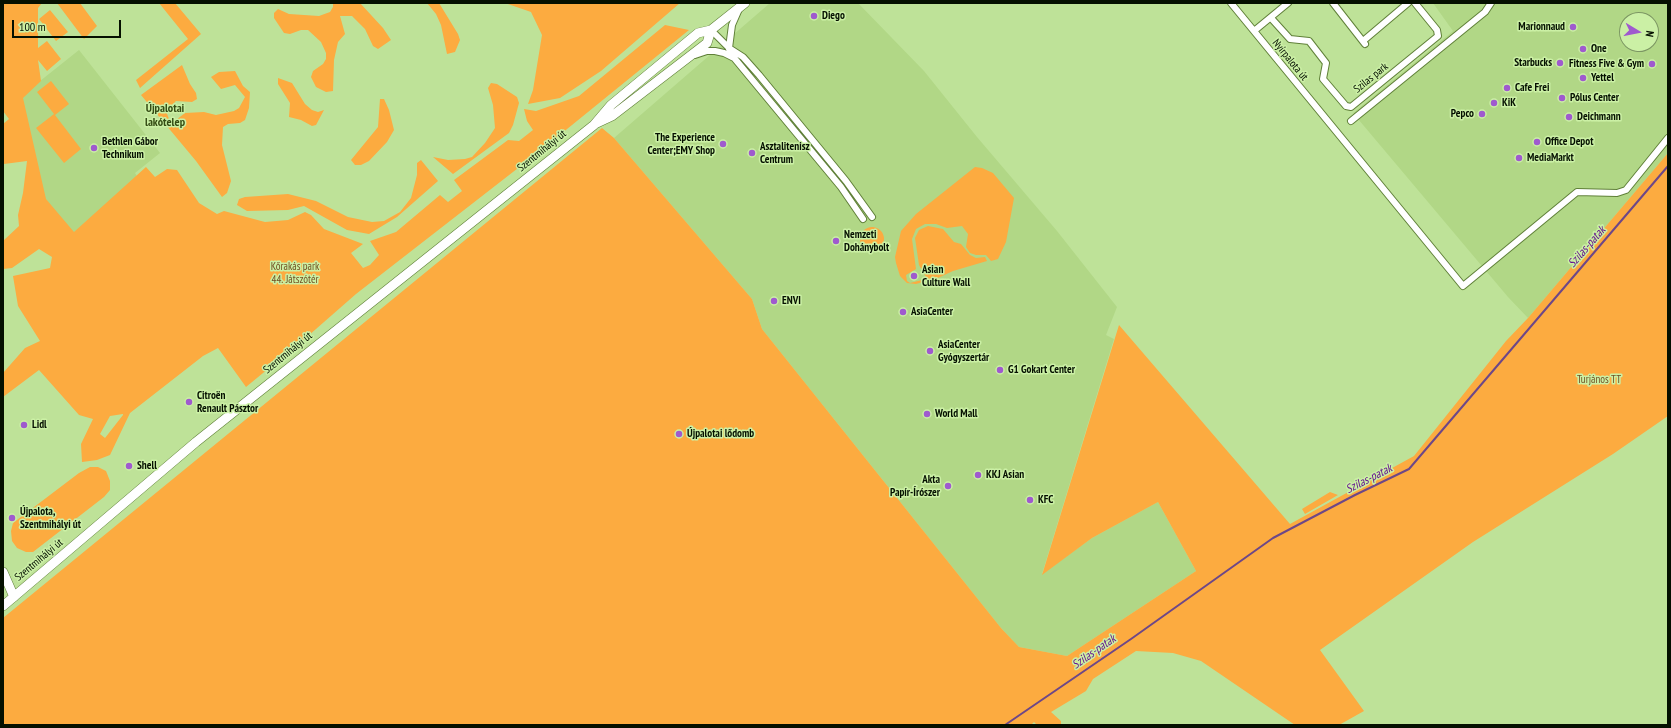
<!DOCTYPE html>
<meta charset="utf-8">
<style>
body{margin:0}
#map{position:relative;width:1671px;height:728px;overflow:hidden;background:#bee298;font-family:"PT Sans Narrow",sans-serif}
canvas{display:block}
.frame{position:absolute;inset:0;border:4px solid #051000;pointer-events:none}
.north{position:absolute;left:1619px;top:12px;width:40px;height:40px;box-sizing:border-box;background:#cbf0a5;border:1px solid #7c9663;border-radius:50%;rotate:100deg;font-size:11px;font-weight:700;line-height:16px;text-align:center;color:#051000}
.north::after{content:'';display:block;margin:auto;width:14px;height:18px;background:#9f5ace;clip-path:polygon(50% 0,100% 100%,50% 72%,0 100%)}
.scale{position:absolute;left:12px;top:20px;width:109px;height:18px;box-sizing:border-box;border:2px solid #051000;border-top:0;padding-left:5px;font-size:12px;line-height:14px;white-space:nowrap;color:#051000;-webkit-text-stroke:3px #cbf0a5;paint-order:stroke}
</style>
<div id="map">
<canvas width="1671" height="728"></canvas>
<div class="frame"></div>
<div class="north">N</div>
<div class="scale">100 m</div>
</div>
<script>
const c = document.querySelector('canvas').getContext('2d');
c.lineJoin = 'round';
function fillPath(path, color) { c.fillStyle = color; c.fill(path, 'evenodd'); }
const toPath = rows => new Path2D(rows.map(r => 'M' + r).join(''));
function stroke(path, color, width, dash) { c.strokeStyle = color; c.lineWidth = width; c.lineCap = dash ? 'butt' : 'round'; c.setLineDash(dash || []); c.stroke(path); }
function write(font, color, halo, rows, align = 'center') {
  c.font = font + ' "PT Sans Narrow",sans-serif'; c.lineWidth = 3; c.setLineDash([]); c.textBaseline = 'middle'; c.strokeStyle = halo; c.fillStyle = color; for (const [text, x, y, turn = 0] of rows) {
    c.save(); c.translate(x, y); c.rotate((+turn || 0) * Math.PI / 180); c.textAlign = isNaN(turn) ? turn : align; if (halo) c.strokeText(text, 0, 0); c.fillText(text, 0, 0); c.restore();
  }
}
fillPath(toPath([
 [770,3,858,3,924,71,977,137,1057,231,1117,307,1106,335,1114,339,1042,574,1092,538,1158,502,1196,571,1067,656,1019,647,1001,628,762,329,752,299,614,138],
 [1433,3,1668,3,1668,153,1528,318,1508,297,1353,113,1453,31],
 [1627,20,1651,20,1651,44,1627,44],
 [79,50,160,153,135,173,140,181,73,235,45,199,20,97]
]), '#b1d786');
fillPath(toPath([
 [3,3,42,3,38,8,38,48,47,41,61,59,47,71,38,60,41,81,23,98,46,199,74,232,146,167,155,177,167,169,177,170,199,203,217,214,224,211,265,222,288,220,305,212,311,215,324,229,363,244,351,253,363,268,370,265,379,255,370,241,396,232,440,195,448,202,462,191,454,180,508,140,519,141,533,130,527,121,524,109,536,111,579,96,665,25,689,30,540,151,356,294,308,336,246,387,218,348,203,356,130,413,110,455,97,460,82,462,81,444,93,419,79,415,39,370,3,397,3,373,25,348,40,341,18,306,13,276,50,268,52,257,39,249,12,268,3,269,3,241,19,226,18,215,23,193,27,161,4,164,3,167,3,124,9,119,3,111],
 [123,414,123,415,105,438,100,434,110,416],
 [57,3,80,3,97,26,84,39],
 [159,3,175,3,201,34,140,88,136,80,188,39],
 [333,3,360,3,383,28,391,40,378,49,373,46,365,29,352,16,340,16,345,34,338,42,334,60,333,91,326,92,316,87,311,77,313,71,323,64,326,59,326,53,321,42,308,30,301,30,290,34,284,33,274,18,274,13,278,9,289,14,319,16,330,12,333,7],
 [427,3,439,3,458,34,460,40,455,52,447,54,441,25,436,14],
 [505,3,680,3,601,71,560,98,528,104,533,90,542,35,531,12],
 [50,10,68,32,56,41,39,19],
 [182,65,190,84,196,93,197,99,192,102,176,101,166,111,169,119,176,120,185,113,204,112,216,115,234,111,239,108,245,97,235,85,221,89,211,77,219,72,235,71,243,86,250,92,249,108,245,120,240,123,228,124,223,127,222,145,231,181,227,193,222,197,196,161,141,95],
 [278,78,292,83,305,104,312,110,318,112,324,110,316,125,312,126,301,120,289,117,290,103,278,84],
 [51,81,69,104,55,115,81,149,64,163,36,128,54,114,37,92],
 [491,83,497,84,517,97,519,103,513,125,509,133,453,174,433,157,448,160,465,159,472,157,485,143,495,128,493,105,488,88],
 [380,99,384,99,389,110,394,130,387,142,369,161,361,165,355,165,351,160,378,127],
 [602,128,614,138,752,299,762,329,1001,628,1019,647,1067,656,1196,571,1158,502,1092,538,1042,575,1119,325,1290,524,1414,456,1506,341,1528,318,1668,153,1668,416,1613,454,1473,542,1320,650,1364,711,1339,725,1295,725,1201,661,1173,653,1136,651,1093,679,1086,691,1051,712,1061,721,1061,725,1037,725,1034,722,1031,725,3,725,3,618],
 [421,160,438,181,397,217,369,234,347,230,304,206,288,210,247,211,237,205,239,199,245,197,288,194,316,201,348,217,372,222,384,221,400,212,411,198,417,175,417,163],
 [975,167,982,168,993,173,1014,198,1006,242,998,259,991,261,986,255,976,255,970,253,966,247,968,234,962,226,947,228,936,224,925,224,916,229,912,239,916,269,906,275,907,281,910,283,922,280,923,282,916,284,907,283,900,276,896,263,895,257,901,231,916,214],
 [928,226,943,229,954,242,961,244,970,255,976,258,985,257,987,261,953,271,929,282,919,265,915,238,919,230],
 '860 239a12 12 0 1 1 24 0a12 12 0 1 1-24 0Z',
 [90,467,98,467,106,471,110,481,110,490,104,497,33,552,26,552,17,548,12,541,11,531,13,523,79,473],
 [1330,492,1338,495,1305,514,1302,509]
]), '#fcab40');
stroke(toPath([
 [1005,725,1131,639,1273,538,1355,495,1409,469,1668,166]
]), '#6d4788', 2);
const street = toPath([
 [1231,3,1463,286,1577,192,1617,193,1626,190,1668,138],
 [1333,3,1365,44],
 [1271,18,1290,39,1309,41,1326,63,1323,79,1346,106,1351,107,1438,36,1437,30,1415,3],
 [711,30,729,48,743,57,759,75,846,181,872,217],
 [1254,31,1288,3],
 [1363,41,1408,3],
 [729,48,732,25,739,9],
 [729,49,735,59,841,187,863,219],
 [695,55,707,51,715,51,724,53,734,58],
 [1351,121,1485,12,1491,3]
]);
const secondary = toPath([
 [597,123,612,116,707,43,711,30],
 [3,572,14,597],
 [3,606,196,442,594,125,611,105,698,33,711,30,745,3]
]);
stroke(street, '#608039', 8);
stroke(secondary, '#608039', 10);
stroke(street, '#fff', 6);
stroke(secondary, '#fff', 9);
for (const [x, y, r, color] of [
 [814,16,4,"#9f5ace"],
 [1573,27,4,"#9f5ace"],
 [1583,49,4,"#9f5ace"],
 [1560,63,4,"#9f5ace"],
 [1652,64,4,"#9f5ace"],
 [1583,78,4,"#9f5ace"],
 [1507,88,4,"#9f5ace"],
 [1562,98,4,"#9f5ace"],
 [1494,103,4,"#9f5ace"],
 [1482,114,4,"#9f5ace"],
 [1569,117,4,"#9f5ace"],
 [1537,142,4,"#9f5ace"],
 [723,144,4,"#9f5ace"],
 [94,148,4,"#9f5ace"],
 [752,153,4,"#9f5ace"],
 [1519,158,4,"#9f5ace"],
 [836,241,4,"#9f5ace"],
 [914,276,4,"#9f5ace"],
 [774,301,4,"#9f5ace"],
 [903,312,4,"#9f5ace"],
 [930,351,4,"#9f5ace"],
 [1000,370,4,"#9f5ace"],
 [189,402,4,"#9f5ace"],
 [927,414,4,"#9f5ace"],
 [24,425,4,"#9f5ace"],
 [679,434,4,"#9f5ace"],
 [129,466,4,"#9f5ace"],
 [978,475,4,"#9f5ace"],
 [948,486,4,"#9f5ace"],
 [1030,500,4,"#9f5ace"],
 [12,518,4,"#9f5ace"]
]) { const dot = new Path2D(); dot.arc(x, y, r, 0, 2 * Math.PI); c.fillStyle = color; c.fill(dot); stroke(dot, '#cbf0a5', 1.5); }
write('bold 11px', '#051000', '#cbf0a5', [
 ["Diego",822,16],
 ["Marionnaud",1565,27,"right"],
 ["One",1591,49],
 ["Starbucks",1552,63,"right"],
 ["Fitness Five & Gym",1644,64,"right"],
 ["Yettel",1591,78],
 ["Cafe Frei",1515,88],
 ["Pólus Center",1570,98],
 ["KiK",1502,103],
 ["Pepco",1474,114,"right"],
 ["Deichmann",1577,117],
 ["The Experience",715,138,"right"],
 ["Center;EMY Shop",715,151,"right"],
 ["Bethlen Gábor",102,142],
 ["Technikum",102,155],
 ["Office Depot",1545,142],
 ["Asztalitenisz",760,147],
 ["Centrum",760,160],
 ["MediaMarkt",1527,158],
 ["Nemzeti",844,235],
 ["Dohánybolt",844,248],
 ["Asian",922,270],
 ["Culture Wall",922,283],
 ["ENVI",782,301],
 ["AsiaCenter",911,312],
 ["AsiaCenter",938,345],
 ["Gyógyszertár",938,358],
 ["G1 Gokart Center",1008,370],
 ["Citroën",197,396],
 ["Renault Pásztor",197,409],
 ["World Mall",935,414],
 ["Lidl",32,425],
 ["Újpalotai lődomb",687,434],
 ["Shell",137,466],
 ["KKJ Asian",986,475],
 ["Akta",940,480,"right"],
 ["Papír-Írószer",940,493,"right"],
 ["KFC",1038,500],
 ["Újpalota,",20,512],
 ["Szentmihályi út",20,525]
], 'left');
write('11px', '#051000', '#cbf0a5', [
 ["Nyírpalota út",1290,60,51],
 ["Szilas park",1371,78,-39],
 ["Szentmihályi út",542,151,-39],
 ["Szentmihályi út",288,353,-39],
 ["Szentmihályi út",39,560,-40]
]);
write('11px', '#714e23', '#cbf0a5', [
 ["Kőrakás park",295,267],
 ["44. Játszótér",295,280],
 ["Turjános TT",1599,380]
]);
write('bold 12px', '#344b14', '#cbf0a5', [
 ["Újpalotai",165,109],
 ["lakótelep",165,123]
]);
write('italic 12px', '#64108f', '#cbf0a5', [
 ["Szilas-patak",1587,247,-49],
 ["Szilas-patak",1369,479,-27],
 ["Szilas-patak",1094,652,-35]
]);
</script>
